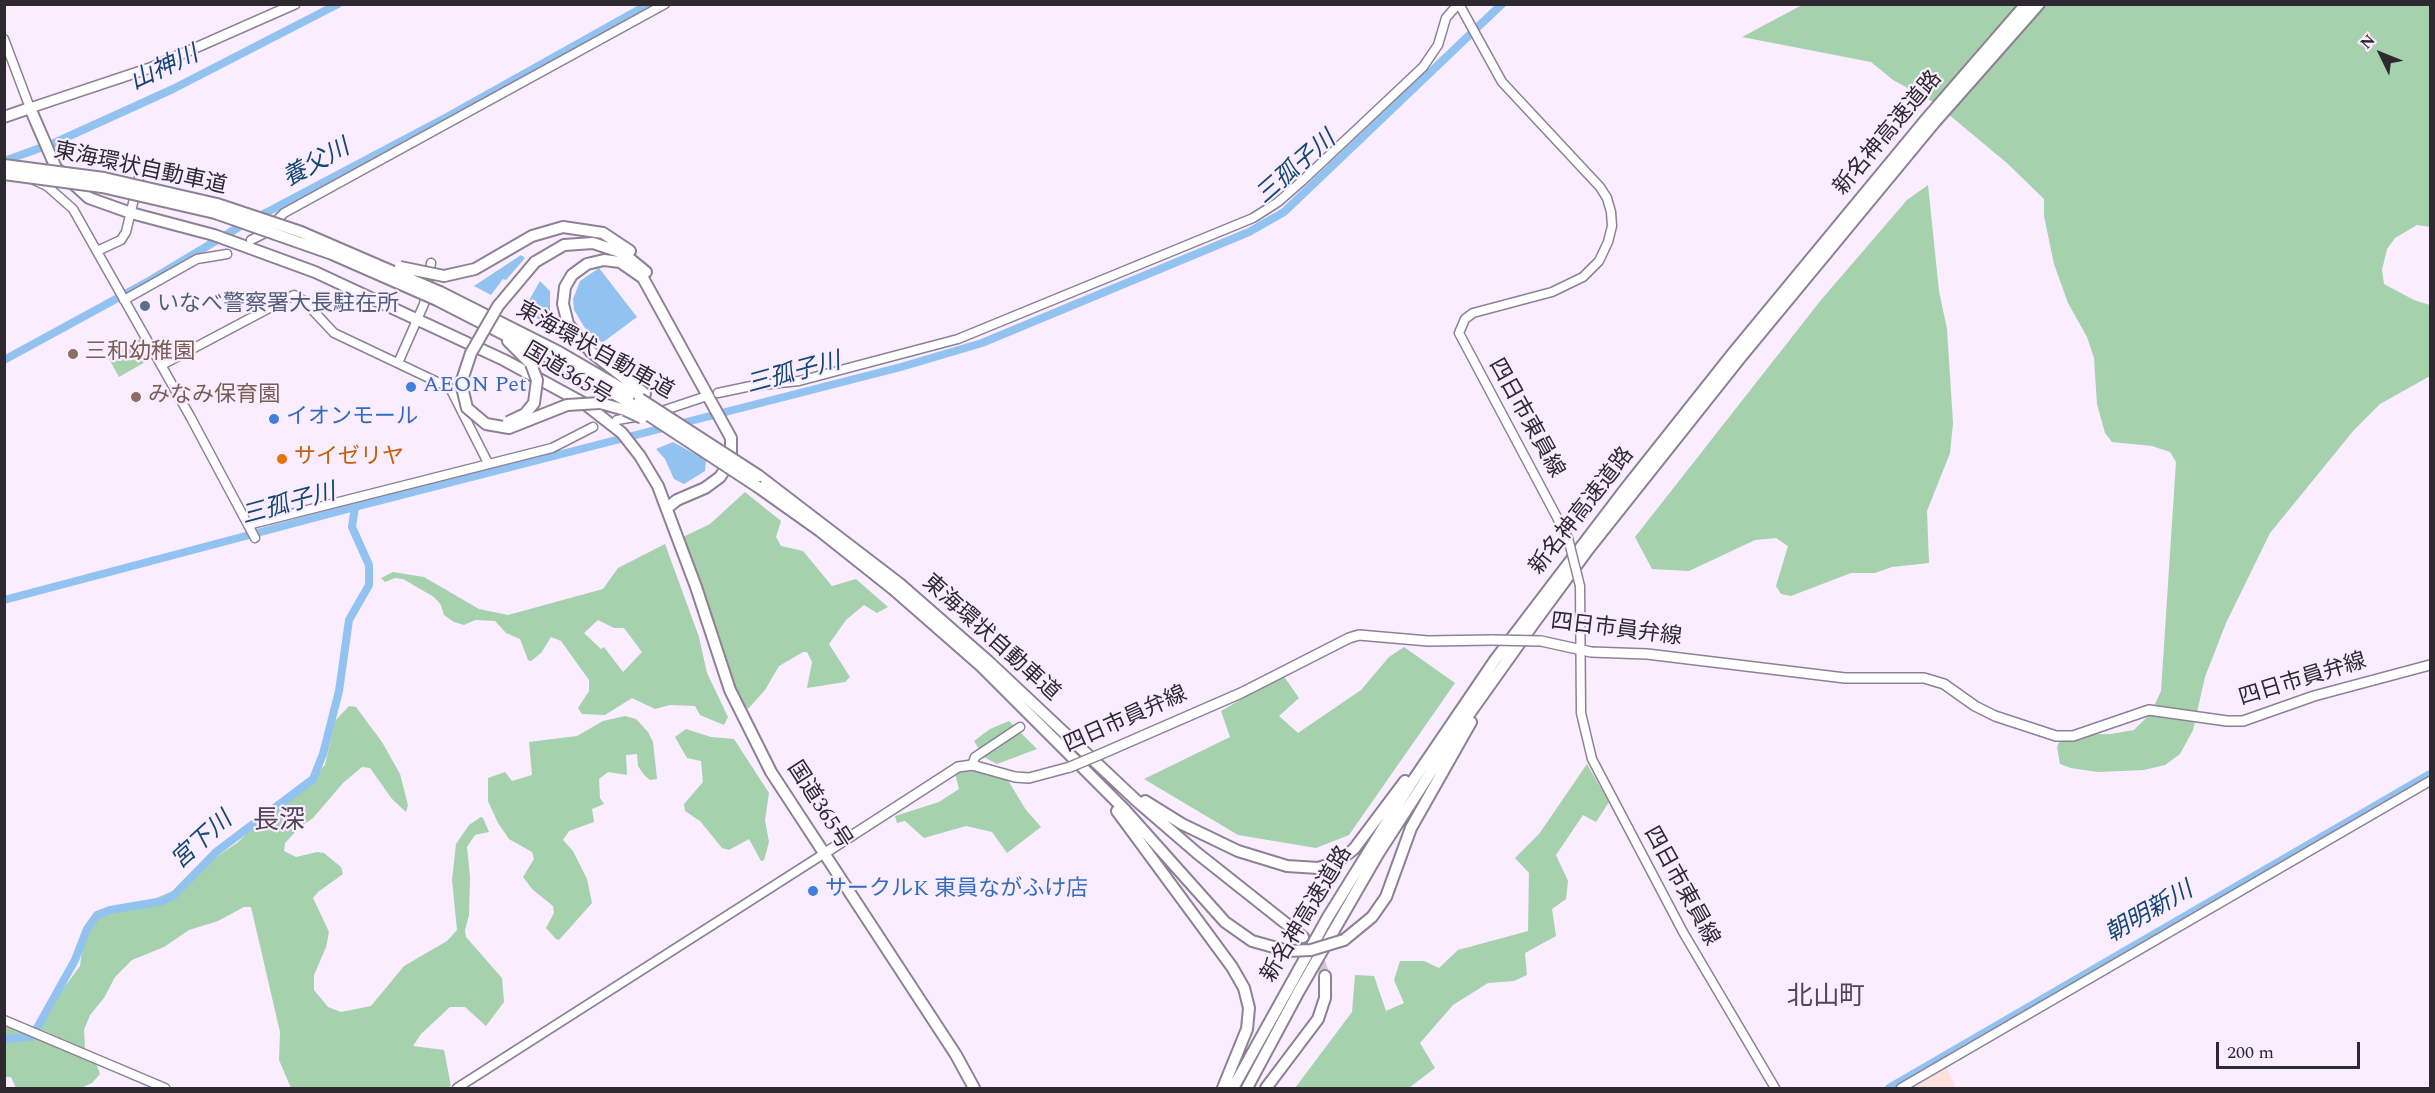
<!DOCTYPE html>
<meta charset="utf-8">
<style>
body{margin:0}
#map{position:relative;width:2435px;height:1093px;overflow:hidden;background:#f9edff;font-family:Spectral,serif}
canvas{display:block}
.frame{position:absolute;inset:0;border:6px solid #2e2931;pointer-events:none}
.north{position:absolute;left:2351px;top:24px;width:60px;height:60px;-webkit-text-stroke:4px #f9edff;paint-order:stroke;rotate:313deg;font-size:16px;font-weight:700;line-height:24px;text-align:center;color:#2e2931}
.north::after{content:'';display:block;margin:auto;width:21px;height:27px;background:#2e2931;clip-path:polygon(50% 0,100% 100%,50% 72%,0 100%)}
.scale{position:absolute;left:2216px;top:1042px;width:144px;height:27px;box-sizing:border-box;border:3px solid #2e2931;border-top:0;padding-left:8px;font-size:18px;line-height:21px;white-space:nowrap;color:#2e2931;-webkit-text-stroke:4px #f9edff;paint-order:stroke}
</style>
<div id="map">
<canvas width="2435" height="1093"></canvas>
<div class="frame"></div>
<div class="north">N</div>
<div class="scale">200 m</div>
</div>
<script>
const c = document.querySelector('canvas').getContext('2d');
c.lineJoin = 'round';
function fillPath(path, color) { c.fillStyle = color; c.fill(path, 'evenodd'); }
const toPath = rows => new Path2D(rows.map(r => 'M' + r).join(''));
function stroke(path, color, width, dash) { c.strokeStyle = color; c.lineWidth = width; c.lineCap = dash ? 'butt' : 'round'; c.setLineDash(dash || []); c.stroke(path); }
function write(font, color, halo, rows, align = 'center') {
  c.font = font + ' Spectral,"Noto Sans JP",serif'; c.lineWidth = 4.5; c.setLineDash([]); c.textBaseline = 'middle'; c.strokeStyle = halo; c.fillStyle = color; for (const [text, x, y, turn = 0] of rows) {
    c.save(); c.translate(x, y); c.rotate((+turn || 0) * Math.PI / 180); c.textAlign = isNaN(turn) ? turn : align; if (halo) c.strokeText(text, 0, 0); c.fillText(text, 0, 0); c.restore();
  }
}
fillPath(toPath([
 [1946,1066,1956,1088,1906,1088]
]), '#fce1df');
fillPath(toPath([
 [1804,4,2430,5,2430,227,2417,225,2395,238,2387,249,2382,270,2384,284,2414,300,2430,305,2430,376,2380,404,2354,430,2270,533,2226,623,2205,677,2193,730,2180,754,2165,765,2144,770,2098,772,2071,768,2060,764,2057,747,2062,735,2111,734,2134,730,2151,713,2161,691,2176,462,2170,452,2152,446,2112,442,2105,433,2097,404,2094,358,2087,337,2068,303,2054,264,2044,216,2044,199,2008,164,1935,103,1893,80,1871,62,1742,37],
 [1928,185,1939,291,1947,329,1953,423,1950,453,1927,511,1929,563,1892,567,1875,573,1851,573,1791,596,1781,594,1776,586,1788,546,1776,538,1755,540,1689,571,1652,569,1635,537,1821,300,1907,200],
 [142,337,154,357,119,377,108,357],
 [745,492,781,521,776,537,781,546,803,551,832,586,856,579,888,607,877,613,864,605,846,620,829,644,850,677,845,682,807,688,812,662,807,652,803,652,779,666,765,690,748,709,741,701,716,641,683,537,710,524],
 [665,544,699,637,707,673,728,717,724,725,700,715,695,706,670,705,655,709,632,698,605,715,582,714,578,708,589,691,589,680,561,641,551,637,541,653,531,661,528,660,520,639,506,633,495,621,475,620,464,625,454,622,444,615,441,605,434,597,403,579,395,578,385,582,381,578,393,572,424,577,479,609,508,615,603,589,618,568],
 [598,620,614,628,624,628,642,652,623,672,604,647,601,649,584,633],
 [1404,647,1455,683,1349,835,1316,848,1238,835,1144,779,1230,737,1221,711,1283,675,1299,698,1279,716,1298,733,1361,690,1389,657],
 [349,706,356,707,382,742,400,774,408,805,406,812,392,799,370,768,362,767,343,783,313,818,300,827,285,843,284,851,296,857,317,852,324,853,341,867,343,874,318,892,313,898,329,932,326,947,314,975,314,990,328,1007,341,1012,371,1006,404,966,447,941,457,930,452,880,456,844,469,825,481,817,483,818,489,832,475,835,467,847,470,877,469,915,465,930,466,937,502,978,504,1002,486,1026,465,1007,450,1007,421,1034,413,1046,444,1050,451,1086,447,1088,291,1088,279,1060,280,1032,251,907,244,907,218,921,189,930,164,947,132,960,115,977,104,998,90,1015,84,1030,85,1049,40,1029,54,1001,80,966,85,926,89,920,108,910,154,899,175,890,191,880,210,861,237,843,273,808,294,798,325,765,335,721],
 [625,716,636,719,648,732,653,742,657,779,650,780,644,775,638,766,637,754,626,755,627,775,608,772,599,779,600,798,604,804,592,809,594,822,569,831,563,840,573,851,587,879,592,903,559,940,556,939,546,928,554,913,553,906,532,889,523,877,534,859,532,852,509,839,498,823,488,801,488,778,505,772,512,781,532,775,529,742,577,736,603,721],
 [1009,721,1037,749,997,764,984,757,974,741,990,729],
 [686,729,711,737,734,739,769,793,765,820,769,842,764,860,761,861,749,839,729,850,722,848,700,821,685,811,684,804,703,782,701,761,687,758,675,737],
 [1587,764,1609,802,1596,822,1583,815,1556,855,1568,881,1566,899,1552,909,1556,936,1525,953,1527,975,1514,981,1488,983,1453,1005,1420,1043,1435,1068,1409,1088,1295,1088,1352,1012,1355,975,1374,976,1386,1011,1404,1003,1394,980,1400,961,1424,961,1439,968,1458,950,1528,931,1529,873,1515,858,1539,834],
 [983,769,1009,782,1026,810,1041,827,1007,853,992,832,966,826,924,838,905,821,897,823,895,816,939,802,959,789,955,773],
 [5,1024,95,1061,100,1074,92,1083,81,1088,16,1088,11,1077,5,1077]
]), '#a5d1ac');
fillPath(toPath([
 [521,255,525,258,506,280,503,279,491,295,474,286],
 [599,268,637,317,602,343,585,328,574,310,573,299,580,281],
 [540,281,550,291,550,317,546,323,523,311],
 [673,442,706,460,705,471,684,484,674,479,665,459,656,449]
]), '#92c2ef');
stroke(toPath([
 [4,161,54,143,173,89,338,4],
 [4,360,149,281,239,227,447,117,649,4],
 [4,600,355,507,901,367,982,343,1249,232,1284,212,1502,4],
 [4,1039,32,1037,75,960,87,929,97,915,110,910,163,901,173,896,216,852,313,779,323,754,339,691,349,620,369,585,369,565,352,527,355,507],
 [1889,1088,2430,774]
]), '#92c2ef', 8);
stroke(toPath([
 [1303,937,1317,953,1325,976]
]), '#d0c6d6', 10, [10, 5]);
const secondary = toPath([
 [1459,4,1502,82,1600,187,1607,198,1611,212,1612,226,1608,242,1599,261,1583,277,1552,292,1473,313,1465,319,1459,333,1568,538],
 [4,39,30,108],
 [34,180,47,186,73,209,191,418,255,538],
 [251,240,263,234,284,213,665,4],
 [97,251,121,240,126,232,139,178],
 [124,300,197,259,227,254],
 [398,363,424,304,431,263],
 [162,365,294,295,304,301,334,333,450,388,488,463],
 [718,393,751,386,799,381,958,339,1253,218,1278,202,1302,181,1423,67,1438,45,1446,18,1458,4],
 [656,413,707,396],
 [617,420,641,416],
 [248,525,552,448,593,427],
 [1580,586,1581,713,1592,759,1683,932,1775,1088],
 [972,765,975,757,1020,727],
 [4,1020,165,1088],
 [457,1088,825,853],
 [1901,1088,2430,781]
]);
const primary = toPath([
 [30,108,150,68,295,4],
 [1541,641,1591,652,1647,654,1845,678,1924,678,1944,684,1975,706,1995,716,2056,736,2073,736,2149,710,2227,721,2243,721,2314,696,2430,665],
 [1101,754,1241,693,1349,638,1359,635,1428,641,1493,640],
 [825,853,958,767,972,765,1015,777,1029,778,1070,767]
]);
const highway = toPath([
 [4,117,30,108,56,168,89,198,131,213,214,235,315,272,504,360,585,404,622,433,640,456,658,486,696,587,730,690,771,772,956,1055,974,1088],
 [535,262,564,245,593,243,623,253,646,272],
 [444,276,475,269,532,236,563,227,603,233,630,251],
 [440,292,559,352,640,399],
 [437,300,554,360,630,403],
 [508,341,531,364],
 [645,394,591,352,568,324,563,304,565,287,572,275,587,264,604,260,620,262,643,278,731,438,731,460,720,477,705,488,677,500,667,508],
 [600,403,625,410],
 [759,476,900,584,988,661,1139,803,1197,853,1303,937],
 [758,487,820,531,893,589,981,666,1125,810,1225,922,1252,941,1288,951],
 [1145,801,1182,824,1238,851,1287,866,1318,868,1337,862,1354,849,1405,781],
 [1117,811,1232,967,1244,988,1249,1008,1247,1029,1223,1088],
 [1344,940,1372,917,1386,897,1411,828,1471,722],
 [1233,1088,1328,917,1410,785,1495,660,1626,488,1733,353,1928,117,2026,4],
 [1247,1088,1299,991,1378,854,1460,727,1534,623,1587,551,1741,357,1934,123,2039,4],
 [1266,1088,1318,1019,1325,998,1325,976]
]);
stroke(secondary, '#8e8195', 11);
stroke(primary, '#8e8195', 12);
stroke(highway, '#8e8195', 14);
stroke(secondary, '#fff', 8);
stroke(primary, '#fff', 9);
stroke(highway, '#fff', 10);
const secondaryBridge = toPath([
 [1568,538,1580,586]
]);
const primaryBridge = toPath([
 [1493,640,1541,641],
 [1070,767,1101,754]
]);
const highwayBridge = toPath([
 [4,165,104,178,217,204,301,232,440,292],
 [4,174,102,187,215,213,332,254,437,300],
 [535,262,498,306,471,353,461,383,467,408,486,424,509,428,567,405,600,403],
 [400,267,444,276],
 [640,399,759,476],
 [630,403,758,487],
 [625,410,642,418],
 [508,422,525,414,534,403,537,380,531,364],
 [1288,951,1311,950,1344,940]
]);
stroke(secondaryBridge, '#8e8195', 11, []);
stroke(primaryBridge, '#8e8195', 12, []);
stroke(highwayBridge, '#8e8195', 14, []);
stroke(secondaryBridge, '#fff', 8);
stroke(primaryBridge, '#fff', 9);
stroke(highwayBridge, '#fff', 10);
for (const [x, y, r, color] of [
 [145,306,6,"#5c6f8a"],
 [73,354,6,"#8d6e63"],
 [411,387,6,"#3f7fe0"],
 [136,397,6,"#8d6e63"],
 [274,419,6,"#3f7fe0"],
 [282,459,6,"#e8710a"],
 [813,891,6,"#3f7fe0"]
]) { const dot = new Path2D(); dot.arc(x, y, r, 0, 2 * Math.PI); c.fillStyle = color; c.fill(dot); stroke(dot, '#f9edff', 2); }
write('22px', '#2e2931', '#f9edff', [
 ["新名神高速道路",1889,134,-50],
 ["東海環状自動車道",140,170,12],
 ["東海環状自動車道",594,352,29],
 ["国道365号",567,375,31],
 ["四日市東員線",1525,419,61],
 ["新名神高速道路",1583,512,-52],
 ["四日市員弁線",1616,631,7],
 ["東海環状自動車道",990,639,42],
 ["四日市員弁線",2303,681,-17],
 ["四日市員弁線",1126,721,-24],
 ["国道365号",818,806,57],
 ["四日市東員線",1680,887,61],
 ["新名神高速道路",1308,915,-59]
]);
write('22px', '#4e5e75', '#f9edff', [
 ["いなべ警察署大長駐在所",157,306]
], 'left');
write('22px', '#785e54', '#f9edff', [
 ["三和幼稚園",85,354],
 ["みなみ保育園",148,397]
], 'left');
write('22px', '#366cbe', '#f9edff', [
 ["AEON Pet",423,387],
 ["イオンモール",286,419],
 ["サークルK 東員ながふけ店",825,891]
], 'left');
write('22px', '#c56008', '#f9edff', [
 ["サイゼリヤ",294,459]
], 'left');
write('italic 24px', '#144872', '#f9edff', [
 ["山神川",165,70,-25],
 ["養父川",317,165,-29],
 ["三孤子川",1297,169,-41],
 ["三孤子川",794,375,-15],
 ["三孤子川",289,506,-15],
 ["宮下川",203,842,-42],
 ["朝明新川",2150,914,-30]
]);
write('26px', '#504556', '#f9edff', [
 ["長深",279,823],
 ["北山町",1826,999]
]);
</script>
